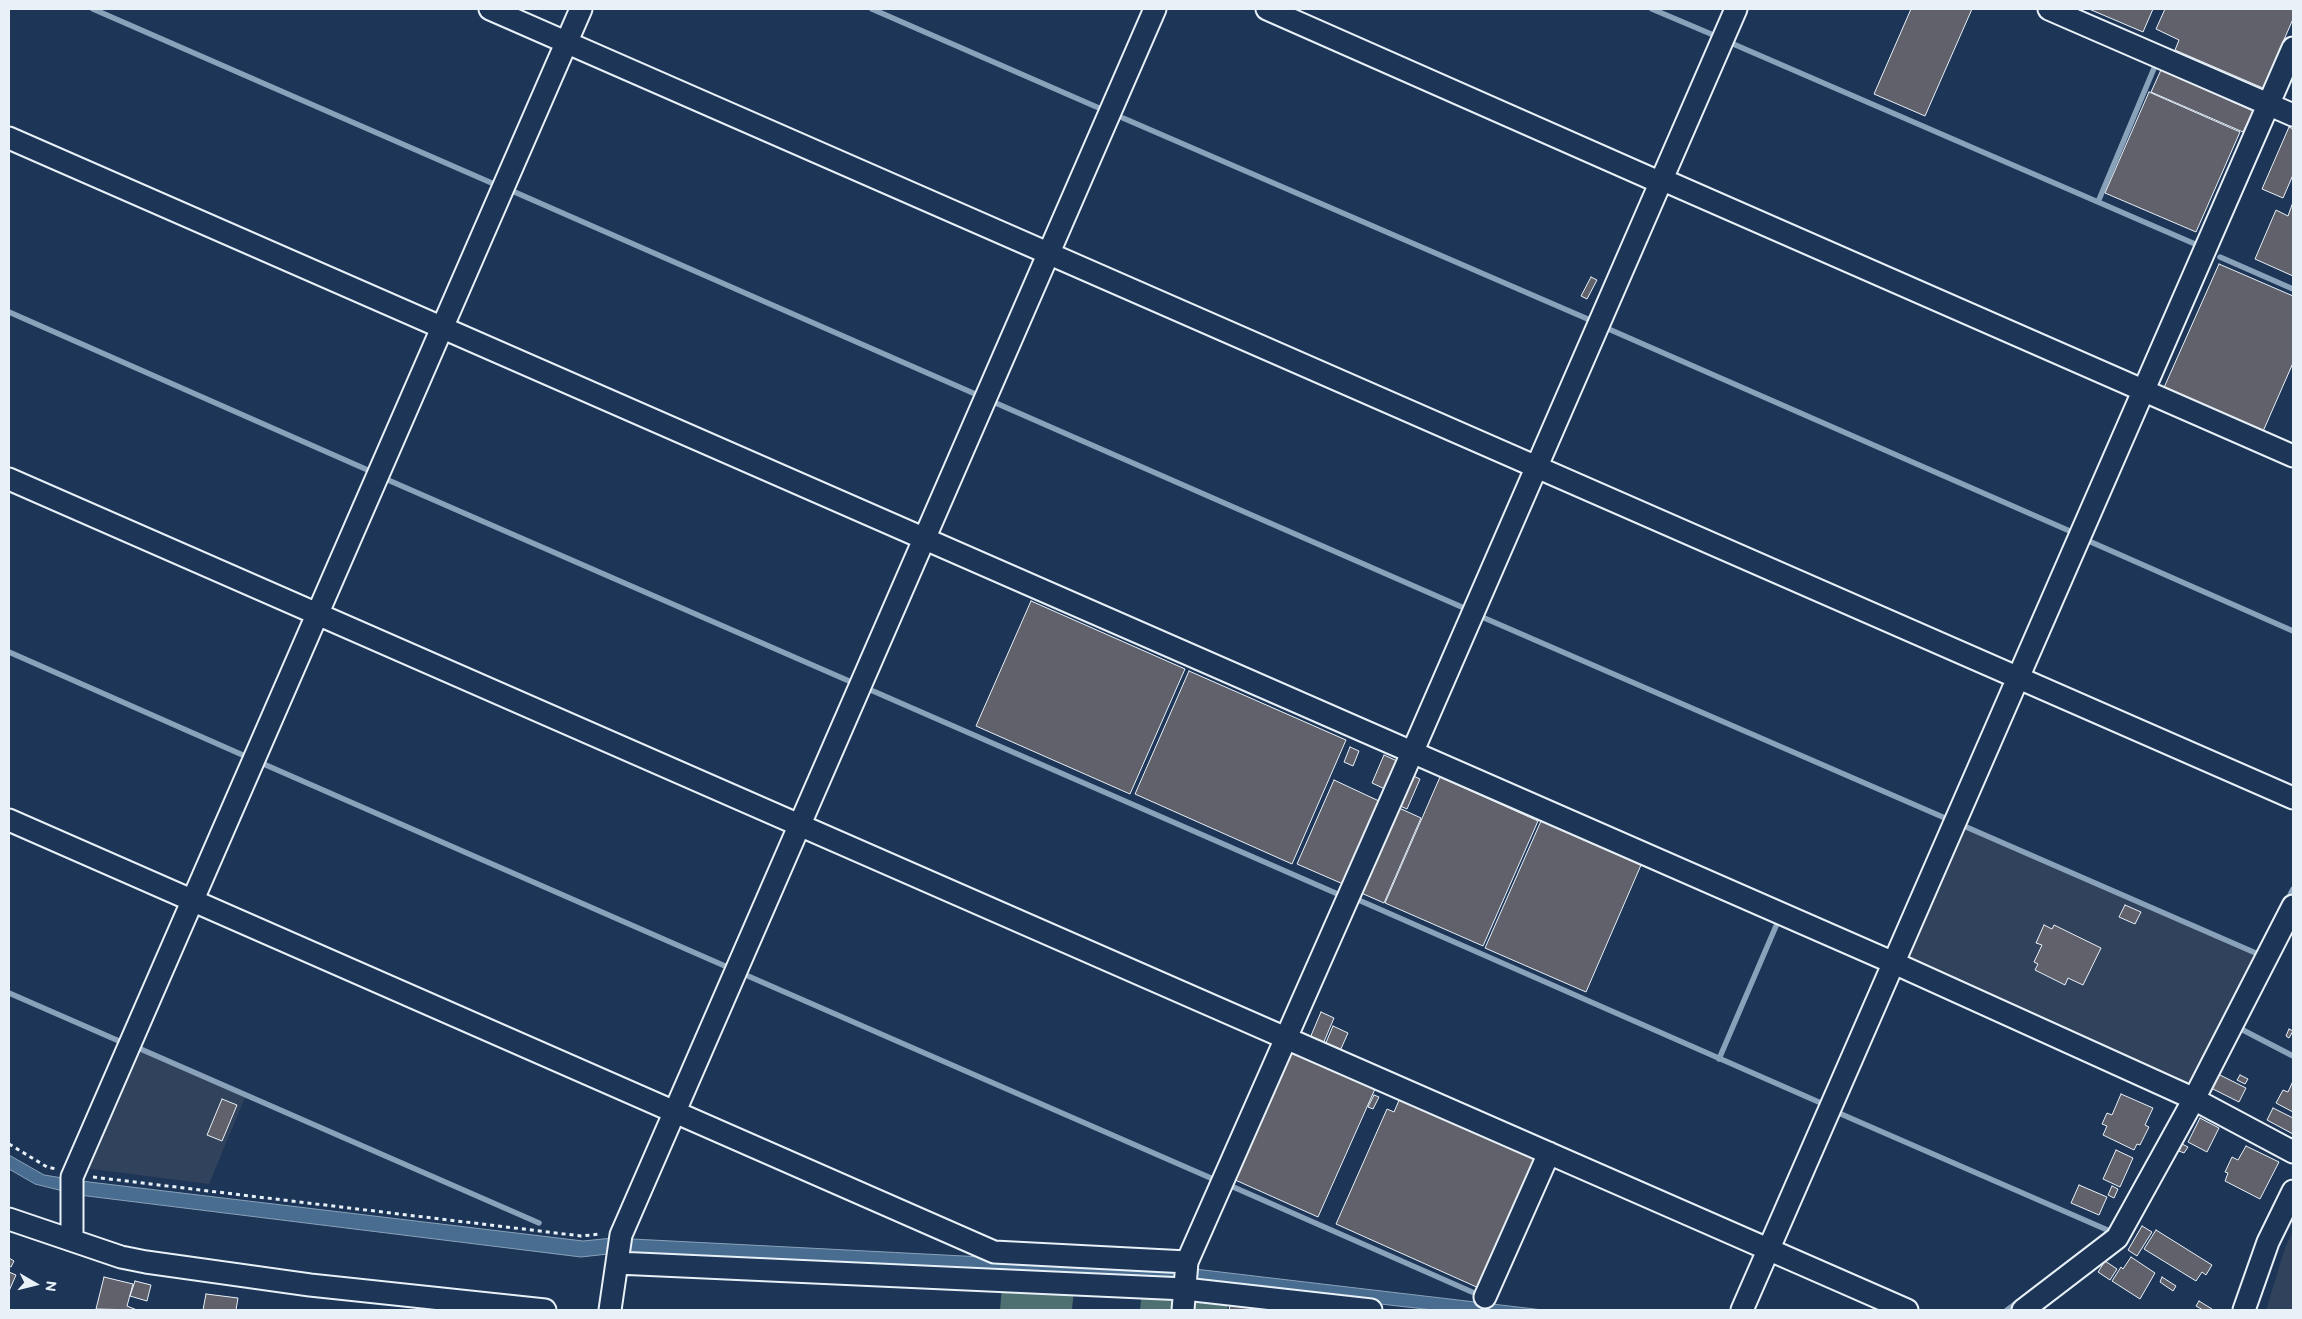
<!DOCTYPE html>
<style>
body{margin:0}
#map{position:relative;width:2302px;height:1319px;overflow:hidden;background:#1d3557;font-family:"Balsamiq Sans",sans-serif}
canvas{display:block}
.frame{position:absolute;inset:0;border:10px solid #e8f1f8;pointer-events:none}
.north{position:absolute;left:10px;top:1259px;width:50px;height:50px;-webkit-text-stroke:4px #1d3557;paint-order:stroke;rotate:98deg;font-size:14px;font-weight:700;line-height:20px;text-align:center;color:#e8f1f8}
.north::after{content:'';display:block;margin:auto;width:18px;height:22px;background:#e8f1f8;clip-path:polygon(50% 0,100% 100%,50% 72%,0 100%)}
</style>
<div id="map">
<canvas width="2302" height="1319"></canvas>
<div class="frame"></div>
<div class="north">N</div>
</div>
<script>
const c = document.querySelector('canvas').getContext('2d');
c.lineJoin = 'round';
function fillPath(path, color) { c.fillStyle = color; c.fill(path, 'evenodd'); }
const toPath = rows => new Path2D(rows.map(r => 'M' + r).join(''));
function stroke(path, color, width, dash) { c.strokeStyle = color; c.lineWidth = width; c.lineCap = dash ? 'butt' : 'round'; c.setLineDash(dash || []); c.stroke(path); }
fillPath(toPath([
 [1961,825,2258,954,2189,1086,1903,960],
 [136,1047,246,1095,209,1184,84,1168],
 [2293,1231,2293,1310,2266,1310,2285,1248]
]), '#31425d');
fillPath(toPath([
 [1002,1286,1074,1288,1072,1310,1000,1310],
 [1142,1290,1179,1292,1177,1310,1140,1310],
 [1192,1293,1229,1298,1227,1310,1189,1310]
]), '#4e7070');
const water = toPath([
 [9,1155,44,1175,81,1181,583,1241,613,1238,1178,1267,1543,1310,1433,1310,1179,1281,608,1254,581,1257,79,1195,35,1184,9,1169,9,1155]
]);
fillPath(water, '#496d90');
stroke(water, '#89a2ba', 1);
stroke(toPath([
 [93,9,494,184],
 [872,9,1099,108],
 [1652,9,1711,34],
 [1731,43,2195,244],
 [1123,118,1590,320],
 [510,190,973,393],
 [2098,202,2155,66],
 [2220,257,2293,289],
 [9,312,370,471],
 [1604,327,2072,532],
 [998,404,1464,608],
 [388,480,849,681],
 [2091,542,2293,631],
 [1482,617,1945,818],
 [9,652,245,756],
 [873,691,1340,895],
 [259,762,725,966],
 [1964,826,2258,954],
 [1354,898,1821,1103],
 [2286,903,2293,889],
 [748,976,1213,1179],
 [9,993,119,1041],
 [2239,1028,2293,1056],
 [136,1047,539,1223],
 [1719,1059,1776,926],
 [1841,1114,2112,1232],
 [1231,1186,1472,1292],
 [2007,1310,2018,1302]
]), '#89a2ba', 5.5);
const building = toPath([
 [1911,9,1972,9,1925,116,1874,94,1911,9],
 [2089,9,2153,9,2143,32,2089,9],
 [2165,9,2293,9,2293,19,2263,88,2175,50,2179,40,2156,29,2165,9],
 [2161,70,2253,111,2243,132,2151,92,2161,70],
 [2149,92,2240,132,2196,232,2105,193,2149,92],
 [2289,127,2293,129,2293,175,2283,198,2262,189,2289,127],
 [2293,202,2293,276,2255,259,2276,210,2288,216,2293,202],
 [2219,264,2293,296,2293,363,2261,436,2162,392,2219,264],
 [1591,277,1597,280,1587,299,1581,296,1591,277],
 [1031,601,1185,669,1130,794,976,726,1031,601],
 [1189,671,1346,740,1292,864,1135,794,1189,671],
 [1350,747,1359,751,1353,766,1344,762,1350,747],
 [1384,755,1397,761,1385,789,1372,783,1384,755],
 [1411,775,1420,779,1407,809,1398,805,1411,775],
 [1440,777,1538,821,1483,946,1385,903,1440,777],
 [1334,780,1379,801,1343,884,1297,864,1334,780],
 [1397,807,1421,818,1384,903,1359,892,1397,807],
 [1541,821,1641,865,1586,992,1485,948,1541,821],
 [2125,905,2141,912,2135,924,2119,917,2125,905],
 [2044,925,2052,929,2054,925,2101,948,2083,985,2068,978,2065,985,2035,970,2038,964,2034,962,2042,945,2036,943,2044,925],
 [1321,1012,1334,1018,1323,1044,1310,1038,1321,1012],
 [1333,1026,1348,1033,1340,1051,1325,1045,1333,1026],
 [2289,1029,2293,1031,2289,1038,2286,1036,2289,1029],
 [1290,1051,1375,1089,1318,1217,1233,1179,1290,1051],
 [2216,1073,2246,1088,2239,1102,2209,1087,2216,1073],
 [2240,1075,2248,1079,2245,1084,2237,1080,2240,1075],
 [2293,1081,2293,1112,2276,1103,2283,1090,2288,1092,2293,1081],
 [2121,1094,2153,1108,2145,1125,2149,1127,2140,1145,2137,1144,2134,1150,2103,1135,2107,1126,2102,1124,2107,1113,2112,1115,2121,1094],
 [1374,1095,1379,1097,1373,1109,1368,1107,1374,1095],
 [1400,1098,1538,1160,1481,1289,1336,1224,1387,1109,1394,1112,1400,1098],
 [222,1099,237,1105,222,1141,207,1135,222,1099],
 [2273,1108,2293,1118,2293,1134,2267,1120,2273,1108],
 [2200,1118,2219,1128,2207,1152,2188,1142,2200,1118],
 [2182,1144,2188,1147,2184,1153,2179,1151,2182,1144],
 [2246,1146,2279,1162,2260,1199,2225,1181,2228,1173,2225,1172,2232,1157,2238,1160,2246,1146],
 [2116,1150,2133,1158,2120,1187,2103,1179,2116,1150],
 [2079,1185,2107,1197,2099,1215,2071,1203,2079,1185],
 [2112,1186,2118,1189,2114,1198,2108,1195,2112,1186],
 [2142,1226,2152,1232,2137,1256,2128,1250,2142,1226],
 [2156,1230,2212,1265,2206,1275,2202,1272,2196,1281,2144,1249,2156,1230],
 [2131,1257,2155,1273,2140,1299,2112,1281,2121,1267,2123,1269,2131,1257],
 [9,1258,14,1261,11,1267,9,1266,9,1258],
 [2105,1261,2117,1269,2110,1280,2098,1272,2105,1261],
 [9,1272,16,1275,9,1291,9,1272],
 [104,1277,133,1284,127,1306,137,1310,96,1309,104,1277],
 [2162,1277,2176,1286,2173,1291,2160,1282,2162,1277],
 [135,1281,151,1285,147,1301,130,1296,135,1281],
 [206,1294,238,1298,236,1310,203,1310,206,1294],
 [1232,1297,1264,1302,1262,1310,1229,1310,1232,1297],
 [2199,1301,2212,1309,2211,1310,2203,1310,2196,1306,2199,1301]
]);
fillPath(building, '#60616a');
stroke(building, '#e8f1f8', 1);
const minor = toPath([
 [490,9,2293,798],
 [1267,9,1659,182],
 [2049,9,2293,115],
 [9,138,1894,963,2190,1097,2293,1152],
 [1661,179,2293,456],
 [9,479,1907,1310],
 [9,820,994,1252,1187,1262],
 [9,1219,121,1257,146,1262,310,1285,545,1310],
 [72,1240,72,1177,581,9],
 [617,1263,1185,1289,1371,1310],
 [1485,1297,1549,1153],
 [610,1310,621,1235,1155,9],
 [1183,1310,1187,1262,1412,753,1736,9],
 [1742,1310,2293,48],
 [2023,1310,2117,1238,2194,1099,2293,906],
 [2244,1310,2268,1242,2293,1191]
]);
stroke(minor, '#e8f1f8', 25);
stroke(toPath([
 [9,1144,47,1167,56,1169],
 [93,1177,581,1236,601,1234]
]), '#e8f1f8', 3, [4, 4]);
stroke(minor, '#1d3557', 21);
</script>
